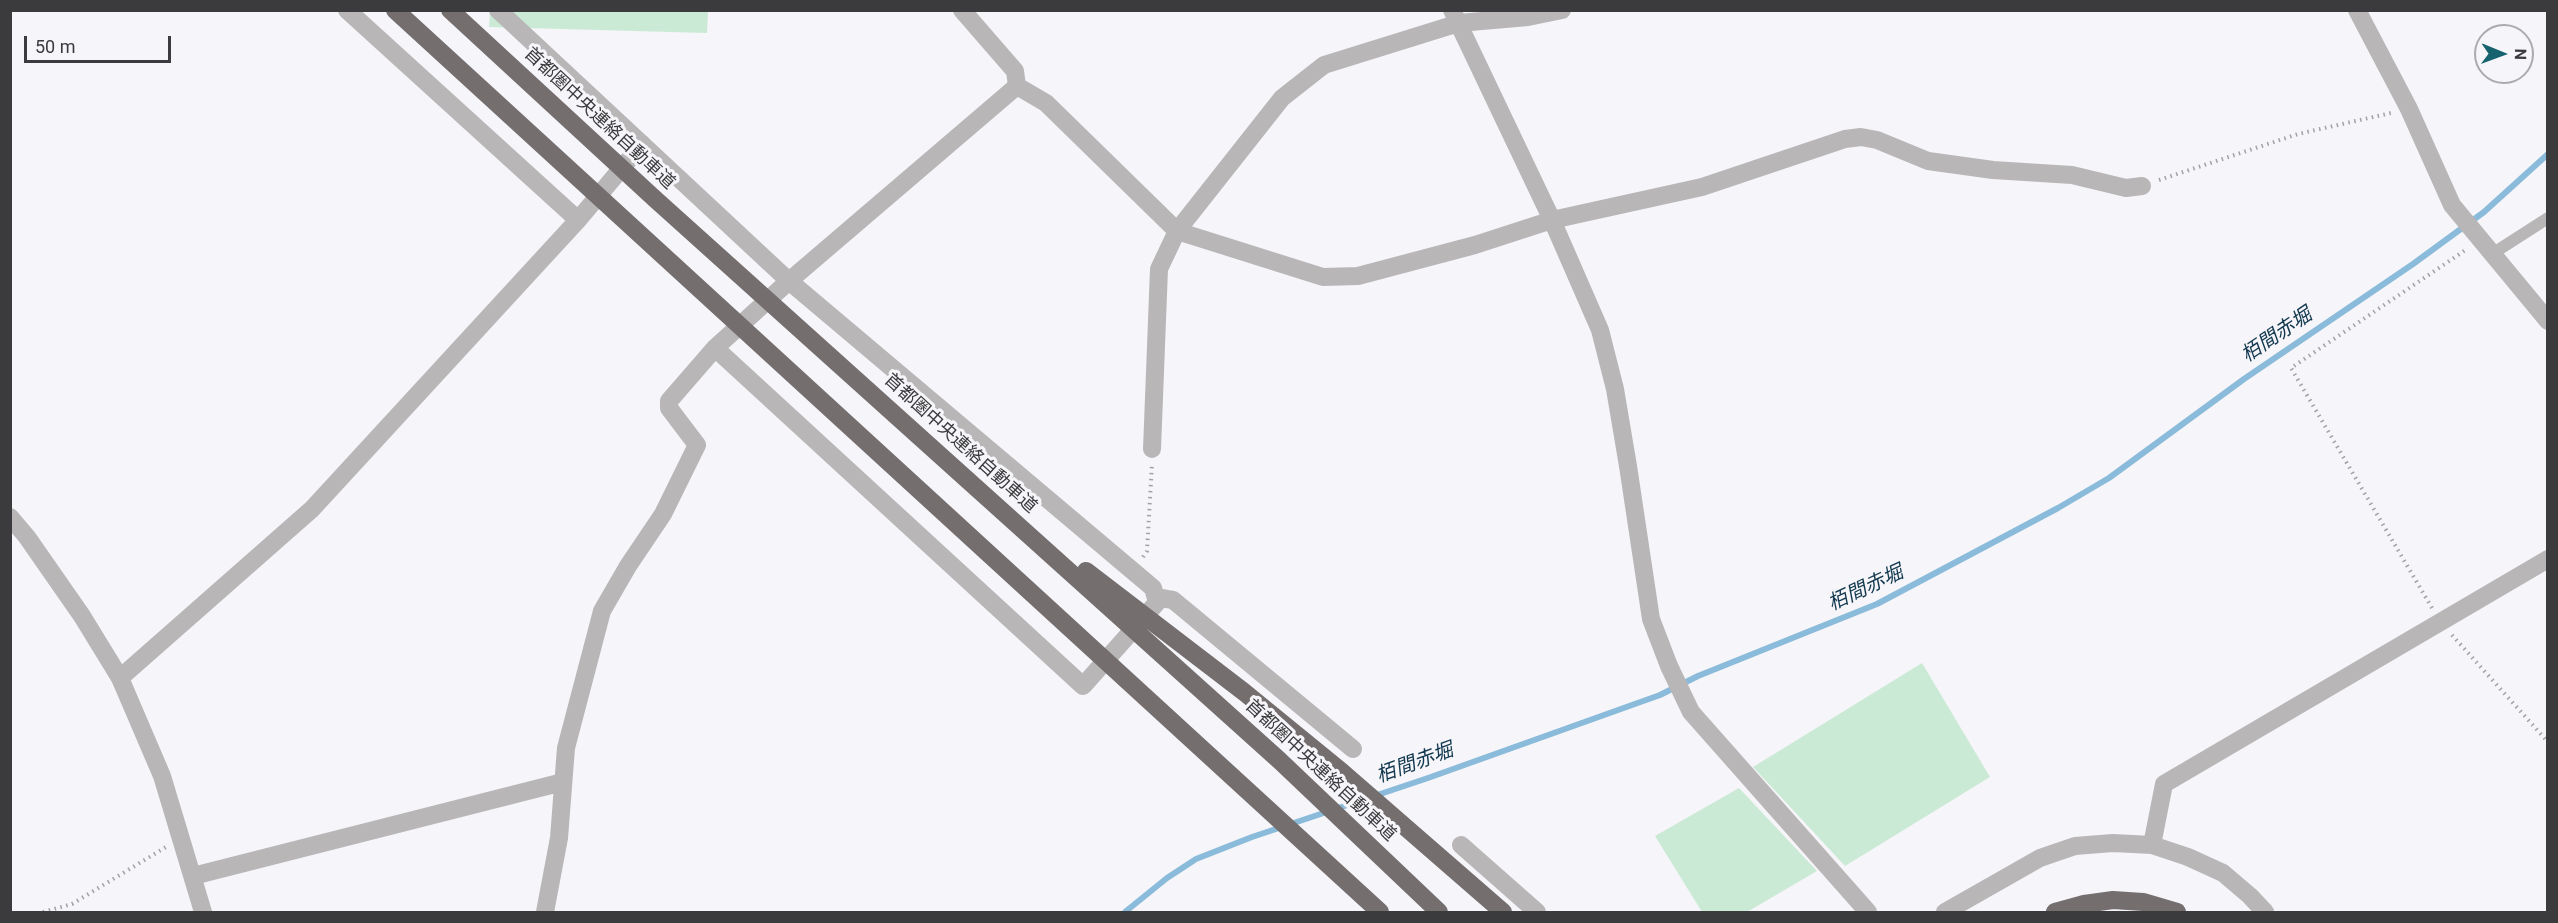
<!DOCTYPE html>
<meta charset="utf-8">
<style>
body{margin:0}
#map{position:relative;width:2558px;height:923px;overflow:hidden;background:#f6f5f9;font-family:Roboto,sans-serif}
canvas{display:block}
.frame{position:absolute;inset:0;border:12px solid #3b3a3c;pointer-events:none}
.north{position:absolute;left:2474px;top:24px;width:60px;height:60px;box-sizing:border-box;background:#f6f5f9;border:2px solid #abaaad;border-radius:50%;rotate:91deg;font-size:16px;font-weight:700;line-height:24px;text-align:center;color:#3b3a3c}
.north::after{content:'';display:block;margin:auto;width:21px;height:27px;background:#16626e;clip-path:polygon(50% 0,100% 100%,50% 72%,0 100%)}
.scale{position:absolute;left:24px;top:36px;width:147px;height:27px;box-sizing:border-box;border:3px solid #3b3a3c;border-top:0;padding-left:8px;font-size:18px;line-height:21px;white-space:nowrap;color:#3b3a3c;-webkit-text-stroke:4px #f6f5f9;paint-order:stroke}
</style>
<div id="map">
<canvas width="2558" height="923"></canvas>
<div class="frame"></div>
<div class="north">N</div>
<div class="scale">50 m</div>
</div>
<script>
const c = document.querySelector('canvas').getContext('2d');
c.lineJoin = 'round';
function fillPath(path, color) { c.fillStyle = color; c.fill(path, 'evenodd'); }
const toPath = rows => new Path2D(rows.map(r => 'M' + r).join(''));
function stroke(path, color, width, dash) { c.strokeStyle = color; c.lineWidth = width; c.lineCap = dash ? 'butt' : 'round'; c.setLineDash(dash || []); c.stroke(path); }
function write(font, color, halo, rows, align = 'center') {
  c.font = font + ' Roboto,"Noto Sans JP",sans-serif'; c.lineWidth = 6; c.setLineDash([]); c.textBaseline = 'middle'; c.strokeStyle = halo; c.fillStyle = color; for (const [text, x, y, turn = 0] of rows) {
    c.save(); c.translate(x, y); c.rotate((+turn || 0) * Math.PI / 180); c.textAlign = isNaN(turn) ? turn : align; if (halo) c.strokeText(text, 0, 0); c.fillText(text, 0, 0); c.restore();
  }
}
fillPath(toPath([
 [490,11,708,11,707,33,489,27],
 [1922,663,1990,777,1845,866,1753,767],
 [1739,788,1817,871,1747,912,1702,912,1655,836]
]), '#cbead5');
stroke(toPath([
 [1125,912,1167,878,1196,859,1252,837,1428,778,1660,695,1698,676,1877,604,2058,508,2109,478,2244,379,2413,264,2484,212,2548,154]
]), '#8bbbda', 6);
stroke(toPath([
 [2159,180,2298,134,2391,113],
 [1143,557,1147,551,1152,464],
 [2432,608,2291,368,2467,249],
 [2452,635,2548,742],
 [43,912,72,904,166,847]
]), '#a2a1a4', 4, [1.5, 4.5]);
stroke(toPath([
 [2492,254,2548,218]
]), '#b9b6b7', 12);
stroke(toPath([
 [347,10,578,220],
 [962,10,1015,71,1017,86],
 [1452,10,1552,220,1600,330,1615,389,1628,466,1651,619,1669,666,1691,712,1868,912],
 [2357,10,2409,109,2452,205,2548,321],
 [1017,86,1046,103,1177,231,1323,277,1358,276,1475,245,1552,220,1702,187,1845,139,1861,137,1877,140,1928,161,1993,170,2072,175,2126,188,2142,186],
 [715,348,1083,686,1161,598,1173,600,1353,749],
 [1152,449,1159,269,1177,231,1282,98,1324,65,1459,23,1528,17,1562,10],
 [120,678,312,509,578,220,642,144],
 [2152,845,2188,857,2223,873,2250,896,2265,912],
 [193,876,563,782],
 [545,912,559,838,566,748,602,611,628,566,663,514,697,445,669,408,669,401,715,348,789,281,1017,86],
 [1945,912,2040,858,2075,846,2113,843,2152,845,2164,784,2548,559]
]), '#b9b6b7', 18);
stroke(toPath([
 [498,10,789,281,1153,588,1157,602],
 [10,517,27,537,82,616,120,678,162,776,203,912],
 [1461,845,1537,912]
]), '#b9b6b7', 18);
stroke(toPath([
 [2055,912,2084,904,2113,900,2143,902,2177,912]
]), '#746e6f', 18);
stroke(toPath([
 [395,10,1380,912],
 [450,10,655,199,1279,760,1439,912],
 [1086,571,1244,692,1342,772,1503,912]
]), '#746e6f', 18);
write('18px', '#3b3a3c', '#f6f5f9', [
 ["首都圏中央連絡自動車道",599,119,43],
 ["首都圏中央連絡自動車道",960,444,42],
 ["首都圏中央連絡自動車道",1320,771,43]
]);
write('italic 20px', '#11384e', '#f6f5f9', [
 ["栢間赤堀",2277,336,-34],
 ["栢間赤堀",1866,589,-25],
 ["栢間赤堀",1415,764,-20]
]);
</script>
